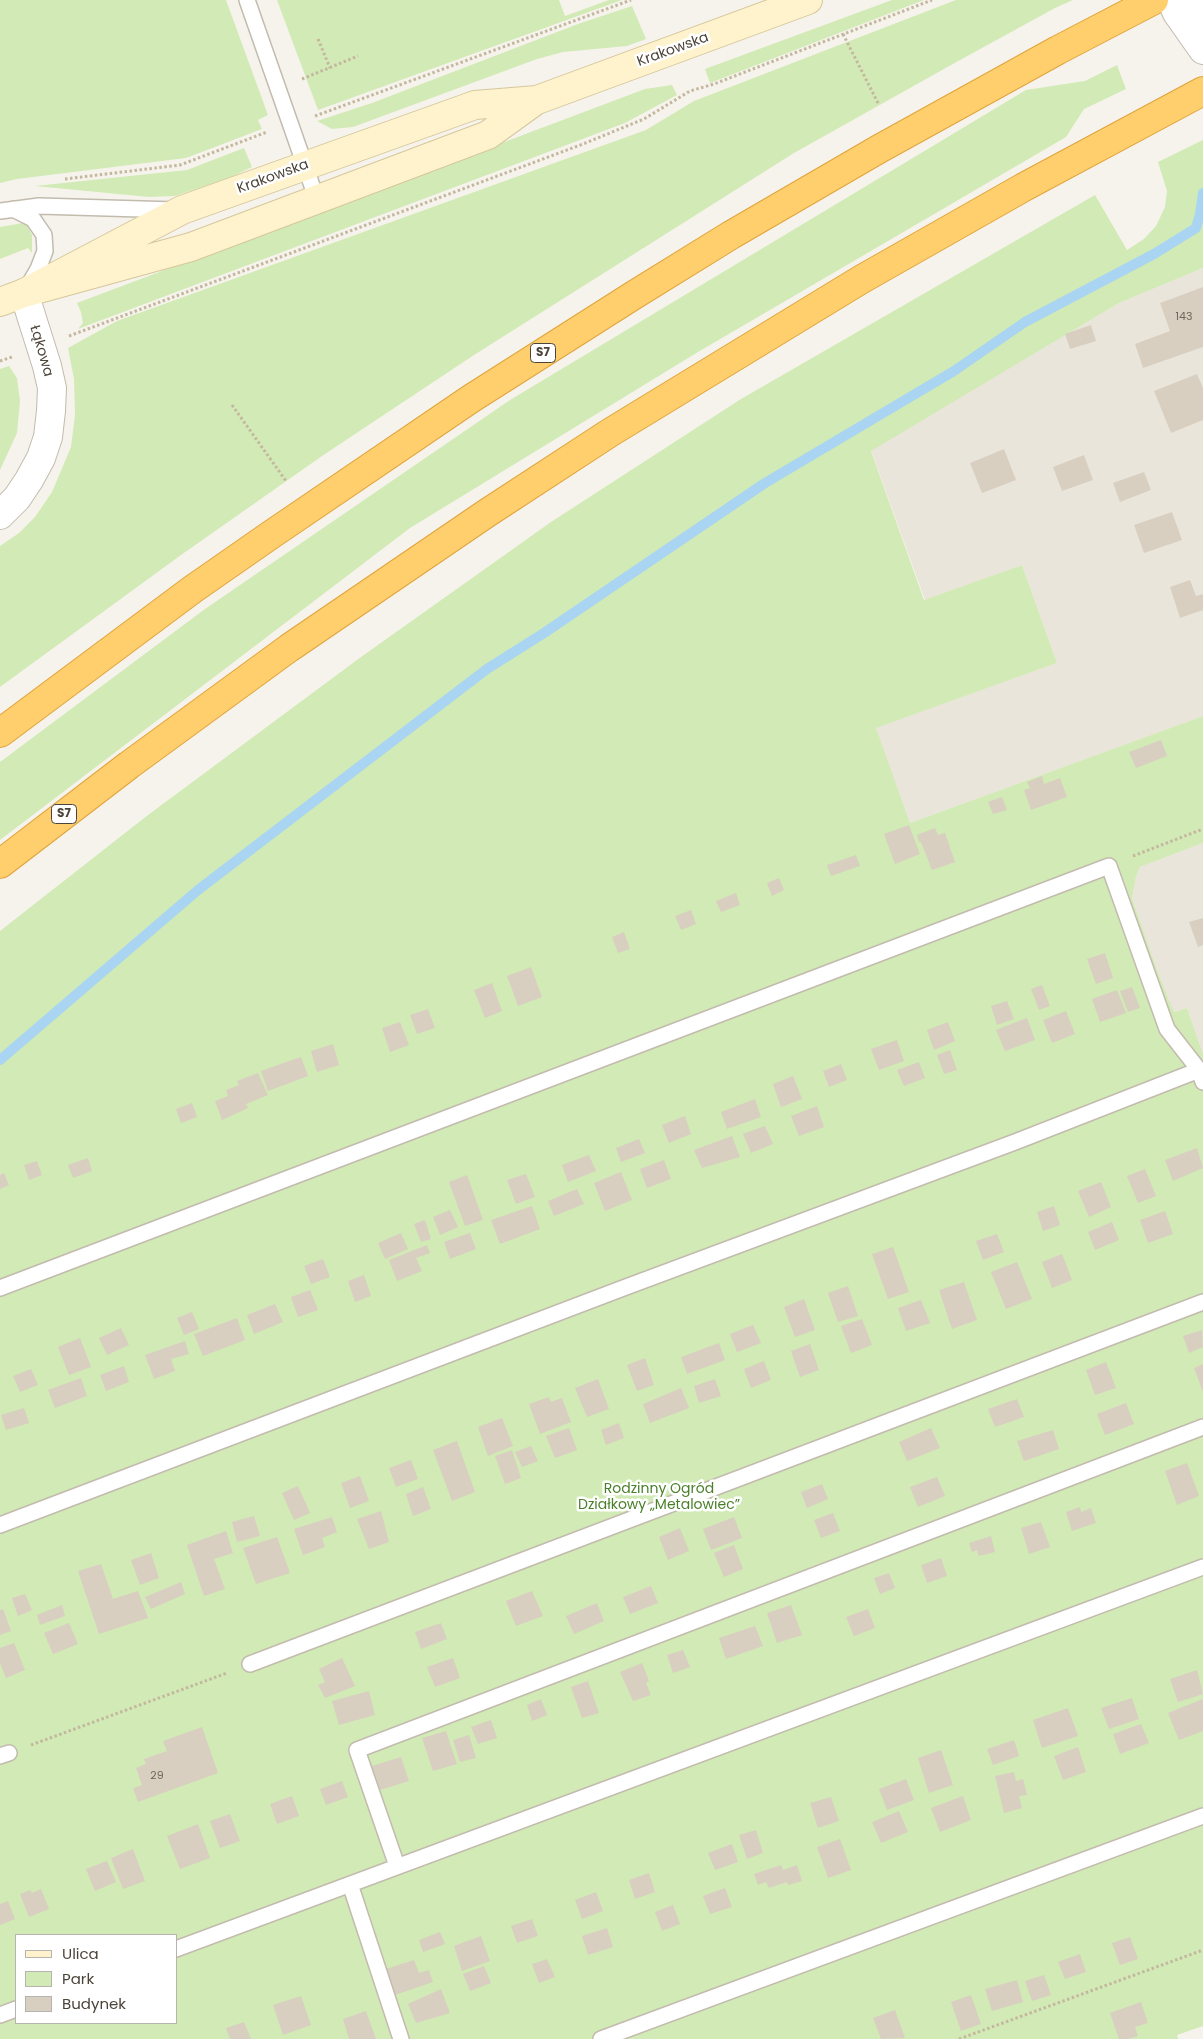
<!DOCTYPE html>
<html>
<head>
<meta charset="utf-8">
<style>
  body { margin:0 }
  #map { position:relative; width:1203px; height:2039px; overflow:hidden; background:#f6f3ec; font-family:Poppins,sans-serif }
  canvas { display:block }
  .legend { position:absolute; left:15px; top:1934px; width:162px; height:90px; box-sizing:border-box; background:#fff; border:1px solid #b7b4b0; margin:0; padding:6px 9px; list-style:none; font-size:15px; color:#4b4439 }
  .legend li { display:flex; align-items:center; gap:10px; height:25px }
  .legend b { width:25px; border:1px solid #b7b4b0 }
</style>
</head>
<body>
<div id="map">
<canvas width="1203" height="2039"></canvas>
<ul class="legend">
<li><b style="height:6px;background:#fff3cd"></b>Ulica</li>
<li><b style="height:14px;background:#d2eab5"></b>Park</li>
<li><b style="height:14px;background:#d8cfc1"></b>Budynek</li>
</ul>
</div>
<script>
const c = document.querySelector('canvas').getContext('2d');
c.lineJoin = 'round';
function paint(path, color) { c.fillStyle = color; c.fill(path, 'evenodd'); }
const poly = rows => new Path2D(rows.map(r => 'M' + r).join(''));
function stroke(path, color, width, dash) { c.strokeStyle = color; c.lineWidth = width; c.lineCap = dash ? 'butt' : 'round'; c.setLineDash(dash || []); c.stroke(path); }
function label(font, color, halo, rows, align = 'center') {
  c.font = font + ' Poppins,sans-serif'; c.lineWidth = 5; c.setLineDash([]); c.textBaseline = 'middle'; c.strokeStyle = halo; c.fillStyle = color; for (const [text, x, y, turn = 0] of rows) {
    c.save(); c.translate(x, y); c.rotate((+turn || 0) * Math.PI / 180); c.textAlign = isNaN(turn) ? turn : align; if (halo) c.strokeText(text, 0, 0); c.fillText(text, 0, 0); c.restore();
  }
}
const residential = poly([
  [1203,268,1203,716,910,823,875,728,1057,663,1022,565,925,600,871,450,1119,303],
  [1203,843,1203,1054,1187,1008,1174,1012,1157,970,1132,898,1136,877,1140,867]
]);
const green = poly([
  [0,0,226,0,268,115,258,120,262,129,186,158,17,179,0,183],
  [277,0,559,0,565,16,609,0,622,0,318,110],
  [892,0,924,0,710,83,705,69],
  [956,0,1073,0,1055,8,951,65,794,153,474,355,322,456,181,555,0,687,0,546,19,533,35,517,52,492,71,447,75,415,74,379,68,348,117,321,646,130,694,101],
  [632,6,646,39,627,46,563,52,537,59,353,127,332,129,317,121,372,103,578,24],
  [1117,65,1126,89,1084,109,1066,137,698,352,410,528,0,840,0,762,205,609,510,400,1026,90,1085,81],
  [672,85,677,95,625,123,78,329,83,323,81,312,77,303,645,89],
  [1203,140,1203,268,1119,303,871,451,924,600,1022,565,1057,663,876,728,910,823,1203,716,1203,843,1140,867,1136,877,1132,898,1157,970,1174,1012,1187,1008,1203,1054,1203,2026,1177,2035,1178,2039,0,2039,0,931,148,815,361,657,551,522,741,399,1095,195,1127,250,1144,239,1156,226,1165,207,1167,191,1158,162],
  [16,1935,176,1935,176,2023,16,2023],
  [244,148,252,167,229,178,175,196,149,197,35,186,187,170],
  [23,223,26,224,32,235,32,253,28,248,0,259,0,227],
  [9,366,17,378,20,401,17,433,0,470,0,369]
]);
const stream = poly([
  [0,1060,198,890,487,669,544,633,765,483,954,371,1025,322,1154,254,1196,228,1200,214,1203,193]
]);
const building = poly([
  [1203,287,1203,347,1143,368,1135,344,1170,331,1160,303],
  [1091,325,1096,341,1070,349,1065,334],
  [1197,374,1203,388,1203,420,1171,433,1154,391],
  [1004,449,1016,480,982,493,970,463],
  [1084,455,1093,480,1062,491,1053,467],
  [1144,472,1151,490,1120,502,1113,483],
  [1172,512,1182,540,1144,553,1134,525],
  [1190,580,1196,596,1203,594,1203,610,1180,618,1170,587],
  [1161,740,1167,756,1136,768,1129,752],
  [1042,776,1044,784,1060,778,1067,797,1031,810,1024,790,1030,788,1027,782],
  [1002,797,1007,810,993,814,988,802],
  [909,825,920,854,895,864,884,834],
  [935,828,938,835,945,833,955,862,932,870,921,842,919,842,917,835],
  [856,855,860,866,831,876,827,865],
  [779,878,784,890,772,896,767,883],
  [736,893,740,905,721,912,716,901],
  [691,910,696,924,681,930,675,916],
  [1203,918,1203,945,1198,947,1189,922],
  [624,932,630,949,618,953,612,937],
  [1105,953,1113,978,1096,984,1087,959],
  [531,967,542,997,518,1006,507,976],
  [492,983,502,1011,485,1018,474,990],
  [1042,985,1050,1006,1039,1010,1031,989],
  [1132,987,1140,1008,1128,1012,1120,991],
  [1117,990,1126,1013,1100,1022,1092,999],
  [1007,1001,1014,1019,997,1025,991,1006],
  [428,1009,435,1028,417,1034,410,1015],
  [1066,1011,1075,1034,1052,1043,1043,1020],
  [1027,1018,1035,1040,1005,1051,996,1030],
  [400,1022,409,1045,390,1052,382,1028],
  [948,1022,955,1041,934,1050,927,1030],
  [897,1040,904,1061,879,1070,871,1049],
  [333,1044,339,1065,317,1072,311,1051],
  [950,1050,957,1070,944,1074,937,1055],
  [301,1057,308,1076,268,1091,261,1071],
  [919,1062,925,1078,904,1086,897,1070],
  [841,1064,847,1080,829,1087,823,1071],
  [258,1073,268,1095,246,1104,248,1108,222,1120,215,1101,228,1096,226,1090,239,1085,237,1081],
  [793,1076,802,1099,781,1107,773,1084],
  [755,1099,761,1117,727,1129,721,1112],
  [192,1103,197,1117,181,1123,176,1109],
  [817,1106,824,1127,799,1136,791,1116],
  [685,1116,691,1134,669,1143,662,1125],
  [765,1126,773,1144,751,1153,743,1134],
  [732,1136,740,1157,702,1168,694,1150],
  [639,1139,645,1153,621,1162,616,1148],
  [1197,1148,1203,1168,1173,1181,1165,1160],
  [589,1155,596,1171,568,1182,562,1165],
  [88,1158,92,1171,73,1178,68,1165],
  [664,1160,671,1179,647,1188,640,1169],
  [37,1161,42,1175,29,1180,24,1165],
  [1145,1169,1156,1196,1138,1203,1127,1176],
  [621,1172,632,1200,605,1211,594,1183],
  [4,1173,9,1185,0,1189,0,1175],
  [526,1174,535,1197,516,1204,507,1180],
  [467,1175,483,1220,465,1226,449,1182],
  [1101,1182,1111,1207,1089,1217,1078,1191],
  [577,1189,584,1204,554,1216,548,1201],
  [532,1206,540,1229,500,1244,491,1220],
  [1054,1206,1060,1225,1043,1231,1037,1212],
  [450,1210,458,1227,440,1235,433,1217],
  [1165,1211,1173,1234,1148,1243,1140,1220],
  [425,1220,431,1239,421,1242,414,1224],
  [1112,1222,1119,1240,1095,1250,1088,1232],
  [401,1233,408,1249,385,1259,378,1243],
  [470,1233,476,1249,450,1259,444,1242],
  [997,1234,1004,1252,983,1260,976,1241],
  [427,1245,430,1253,416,1258,422,1271,397,1281,389,1260],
  [893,1247,909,1292,888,1299,872,1254],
  [1062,1254,1072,1280,1052,1288,1042,1262],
  [323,1259,330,1277,311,1284,304,1266],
  [1017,1262,1032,1299,1006,1309,991,1272],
  [364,1275,371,1296,355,1302,348,1281],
  [964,1282,977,1320,952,1329,939,1290],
  [848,1286,858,1316,838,1322,828,1293],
  [310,1290,318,1310,298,1317,291,1297],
  [804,1299,815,1330,795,1337,784,1307],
  [921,1300,930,1323,906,1331,898,1308],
  [275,1304,283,1322,254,1334,247,1315],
  [192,1312,199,1329,184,1335,177,1318],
  [237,1318,245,1340,203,1356,194,1334],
  [862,1319,872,1345,851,1353,841,1326],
  [753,1325,761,1343,737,1352,730,1334],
  [121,1328,129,1345,107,1355,99,1338],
  [1202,1330,1203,1347,1189,1353,1183,1336],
  [80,1338,91,1367,69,1375,58,1347],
  [185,1341,189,1354,171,1359,175,1371,154,1379,145,1355],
  [719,1343,725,1360,687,1374,681,1357],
  [810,1344,819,1370,800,1377,791,1351],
  [645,1358,654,1385,637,1391,627,1365],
  [764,1361,771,1380,751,1388,744,1369],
  [1106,1362,1116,1388,1095,1395,1086,1370],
  [1203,1364,1203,1392,1194,1368],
  [124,1366,129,1382,106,1391,100,1375],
  [31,1369,38,1385,20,1392,13,1376],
  [81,1378,87,1396,55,1408,48,1390],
  [598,1379,609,1409,587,1417,575,1388],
  [715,1379,721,1396,699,1403,694,1386],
  [681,1388,689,1408,650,1423,643,1404],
  [549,1397,551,1402,562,1398,571,1422,540,1434,529,1404],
  [1017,1399,1024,1417,995,1427,988,1409],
  [1126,1403,1134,1424,1105,1435,1097,1414],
  [24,1408,29,1423,6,1430,1,1415],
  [502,1418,513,1446,488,1456,478,1427],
  [619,1423,624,1438,606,1445,601,1430],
  [569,1428,577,1450,555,1458,546,1436],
  [931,1428,940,1448,907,1461,899,1442],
  [1053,1430,1059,1449,1024,1461,1017,1441],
  [457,1441,475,1492,452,1501,433,1450],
  [531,1446,538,1461,522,1467,515,1452],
  [512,1450,521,1478,505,1484,495,1456],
  [411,1460,418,1479,396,1487,389,1468],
  [1187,1463,1199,1496,1177,1505,1165,1471],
  [360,1476,369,1501,350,1508,341,1483],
  [937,1477,945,1496,918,1507,910,1487],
  [822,1484,828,1499,807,1508,801,1492],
  [298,1486,310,1513,294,1520,282,1493],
  [423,1487,431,1509,413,1516,406,1494],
  [1080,1507,1081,1512,1091,1508,1096,1523,1072,1531,1066,1512],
  [381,1511,389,1542,369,1549,357,1519],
  [833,1513,840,1531,821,1538,814,1520],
  [254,1516,260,1536,237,1542,232,1522],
  [332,1517,337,1532,322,1538,325,1547,303,1555,294,1529],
  [734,1517,742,1538,711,1550,703,1529],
  [1041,1522,1050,1547,1029,1554,1021,1528],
  [680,1528,689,1551,668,1560,659,1537],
  [226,1531,233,1553,214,1559,225,1589,204,1596,187,1545],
  [991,1536,995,1552,979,1556,977,1550,972,1552,969,1543],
  [277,1537,290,1573,256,1584,243,1548],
  [734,1545,743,1569,724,1577,714,1553],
  [151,1553,159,1578,140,1585,131,1560],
  [941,1558,947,1576,927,1583,921,1565],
  [101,1564,113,1599,138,1591,148,1618,99,1634,78,1571],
  [889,1573,895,1588,880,1594,874,1578],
  [181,1582,185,1594,151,1609,145,1597],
  [651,1586,658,1603,630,1614,623,1597],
  [532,1591,543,1616,516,1626,506,1601],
  [25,1594,32,1610,18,1616,12,1598],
  [597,1603,604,1621,574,1634,566,1616],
  [62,1605,65,1616,40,1625,37,1615],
  [791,1605,802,1635,777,1643,767,1613],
  [3,1609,11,1631,0,1635,0,1610],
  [868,1609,875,1628,854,1636,846,1617],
  [69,1623,78,1644,53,1654,44,1633],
  [441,1623,447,1639,421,1649,415,1632],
  [755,1626,763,1646,726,1659,719,1638],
  [14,1643,25,1670,6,1678,0,1663,0,1648],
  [683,1650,690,1667,673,1673,667,1655],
  [342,1658,355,1686,325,1698,318,1685,325,1682,319,1669],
  [453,1658,460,1678,435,1687,427,1667],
  [642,1663,649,1681,646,1683,651,1695,633,1701,620,1672],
  [1197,1670,1203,1694,1178,1702,1170,1679],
  [588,1681,599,1713,582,1718,571,1687],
  [369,1691,375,1715,339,1725,332,1701],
  [1132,1698,1139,1719,1109,1729,1101,1708],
  [541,1699,547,1715,532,1721,527,1705],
  [1203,1699,1203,1731,1179,1740,1168,1713],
  [1068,1708,1078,1736,1042,1748,1033,1720],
  [491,1720,497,1738,478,1744,471,1727],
  [1141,1724,1149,1743,1120,1754,1113,1734],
  [202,1727,218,1773,138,1802,133,1788,142,1785,136,1768,146,1764,144,1759,167,1751,163,1741],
  [446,1731,457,1764,433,1771,422,1738],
  [469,1735,476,1758,460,1762,453,1740],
  [1014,1740,1019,1756,993,1765,987,1749],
  [1078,1747,1086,1772,1063,1780,1054,1756],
  [941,1750,953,1785,929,1793,918,1758],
  [401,1757,409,1781,380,1790,372,1766],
  [1014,1772,1016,1781,1023,1779,1027,1795,1019,1796,1022,1808,1004,1813,995,1776],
  [906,1779,914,1800,887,1810,879,1789],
  [342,1781,348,1797,326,1805,320,1789],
  [292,1796,299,1816,277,1824,270,1804],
  [963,1796,971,1820,940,1832,931,1808],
  [831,1797,839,1821,818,1828,810,1803],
  [899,1811,908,1832,881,1843,872,1822],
  [230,1814,240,1841,220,1848,210,1821],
  [198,1824,210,1858,180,1869,167,1836],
  [756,1830,763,1853,747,1859,739,1835],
  [840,1839,851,1870,828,1878,817,1847],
  [732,1844,738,1862,715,1870,708,1853],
  [133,1849,145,1881,123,1889,111,1858],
  [107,1861,116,1882,95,1891,86,1869],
  [781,1865,783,1870,797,1865,802,1881,788,1885,787,1882,769,1888,766,1882,758,1885,754,1874],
  [649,1873,655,1892,635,1899,629,1880],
  [725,1888,732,1907,710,1914,703,1896],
  [41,1889,49,1909,29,1917,20,1894,30,1890,32,1893],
  [596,1892,603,1911,582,1919,575,1900],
  [8,1901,15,1919,0,1925,0,1904],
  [673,1905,680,1924,662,1931,655,1912],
  [532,1919,538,1936,517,1943,511,1926],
  [607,1928,613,1947,588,1955,582,1936],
  [440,1932,445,1944,423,1952,419,1940],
  [481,1936,490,1961,462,1971,454,1946],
  [1130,1937,1138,1959,1120,1965,1112,1943],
  [1080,1954,1086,1972,1065,1979,1058,1962],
  [547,1959,555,1977,539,1983,532,1964],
  [414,1960,419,1973,429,1970,433,1982,395,1995,386,1969],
  [484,1966,491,1983,470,1991,463,1974],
  [1044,1975,1051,1995,1032,2001,1025,1981],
  [1017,1980,1023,2002,992,2011,985,1989],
  [441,1989,450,2013,416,2023,408,2004],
  [971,1995,981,2024,961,2031,951,2002],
  [301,1996,311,2025,283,2035,273,2005],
  [1141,2002,1148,2023,1135,2027,1138,2036,1128,2039,1119,2039,1110,2013],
  [895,2010,905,2038,881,2039,873,2018],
  [366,2011,376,2039,349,2039,343,2019],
  [244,2022,251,2039,230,2039,226,2028]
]);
const path = poly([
  [843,34,879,105],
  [318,39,330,68],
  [302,79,358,56],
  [315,116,631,0],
  [65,179,180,165,267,132],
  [69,336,583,144,644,119,690,91,714,84,932,0],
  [0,361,12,357],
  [232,405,286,481],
  [1133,856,1203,829],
  [31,1745,227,1673],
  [959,2039,1203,1950]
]);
const lane = poly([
  [247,0,317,200],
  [13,209,33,219,44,235,45,251,38,269,27,288],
  [0,211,39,206,175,210],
  [0,1288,1109,866,1167,1029,1199,1070,1203,1082],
  [0,1525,626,1287,1015,1142,1199,1070],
  [250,1664,1203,1302],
  [0,1756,9,1753],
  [397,1866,357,1750,1203,1427],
  [350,1884,401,2039],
  [176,1949,1203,1567],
  [0,2015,16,2009],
  [601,2039,1203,1816]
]);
const street = poly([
  [1171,0,1177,13,1203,50],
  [1199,0,1203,25],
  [0,515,17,498,29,480,41,458,48,437,51,411,52,388,47,366,24,293]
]);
const secondary = poly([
  [24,293,182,210,475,105,537,100,808,0],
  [0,302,24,293,191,247,488,135,535,101]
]);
const highway = poly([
  [0,733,193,589,272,534,472,398,634,295,731,235,879,149,1058,50,1154,0],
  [0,864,129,765,289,648,487,513,611,432,862,279,1024,187,1203,91]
]);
const numberNames = [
  ["143",1184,317],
  ["29",157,1776]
];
const shields = [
  [543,353,25],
  [64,814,25]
];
const shieldNames = [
  ["S7",543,353],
  ["S7",64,814]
];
const streetNames = [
  ["Krakowska",673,50,-20],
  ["Krakowska",273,177,-20],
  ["Łąkowa",41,351,74]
];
const parkNames = [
  ["Rodzinny Ogród",659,1489],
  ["Działkowy „Metalowiec”",659,1505]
];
paint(residential, '#eae5da');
paint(green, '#d2eab5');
stroke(stream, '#a9d4f2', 10);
paint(building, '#d8cfc1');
stroke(lane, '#c2bbae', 18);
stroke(street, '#c2bbae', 30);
stroke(secondary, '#d6c79b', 30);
stroke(highway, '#e0a43c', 30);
stroke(path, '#c4b79f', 3, [2.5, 2.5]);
stroke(lane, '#fff', 15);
stroke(street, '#fff', 28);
stroke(secondary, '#fff3cd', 28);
stroke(highway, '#ffcf6e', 28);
label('11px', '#6e675b', null, numberNames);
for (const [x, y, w] of shields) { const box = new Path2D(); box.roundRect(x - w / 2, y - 9.5, w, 19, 4); c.fillStyle = '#fff'; c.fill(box); stroke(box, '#4b4439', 1); }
label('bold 12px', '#4b4439', null, shieldNames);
label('14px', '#4b4439', '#fff', streetNames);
label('14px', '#4a7f2a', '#fff', parkNames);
</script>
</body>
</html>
